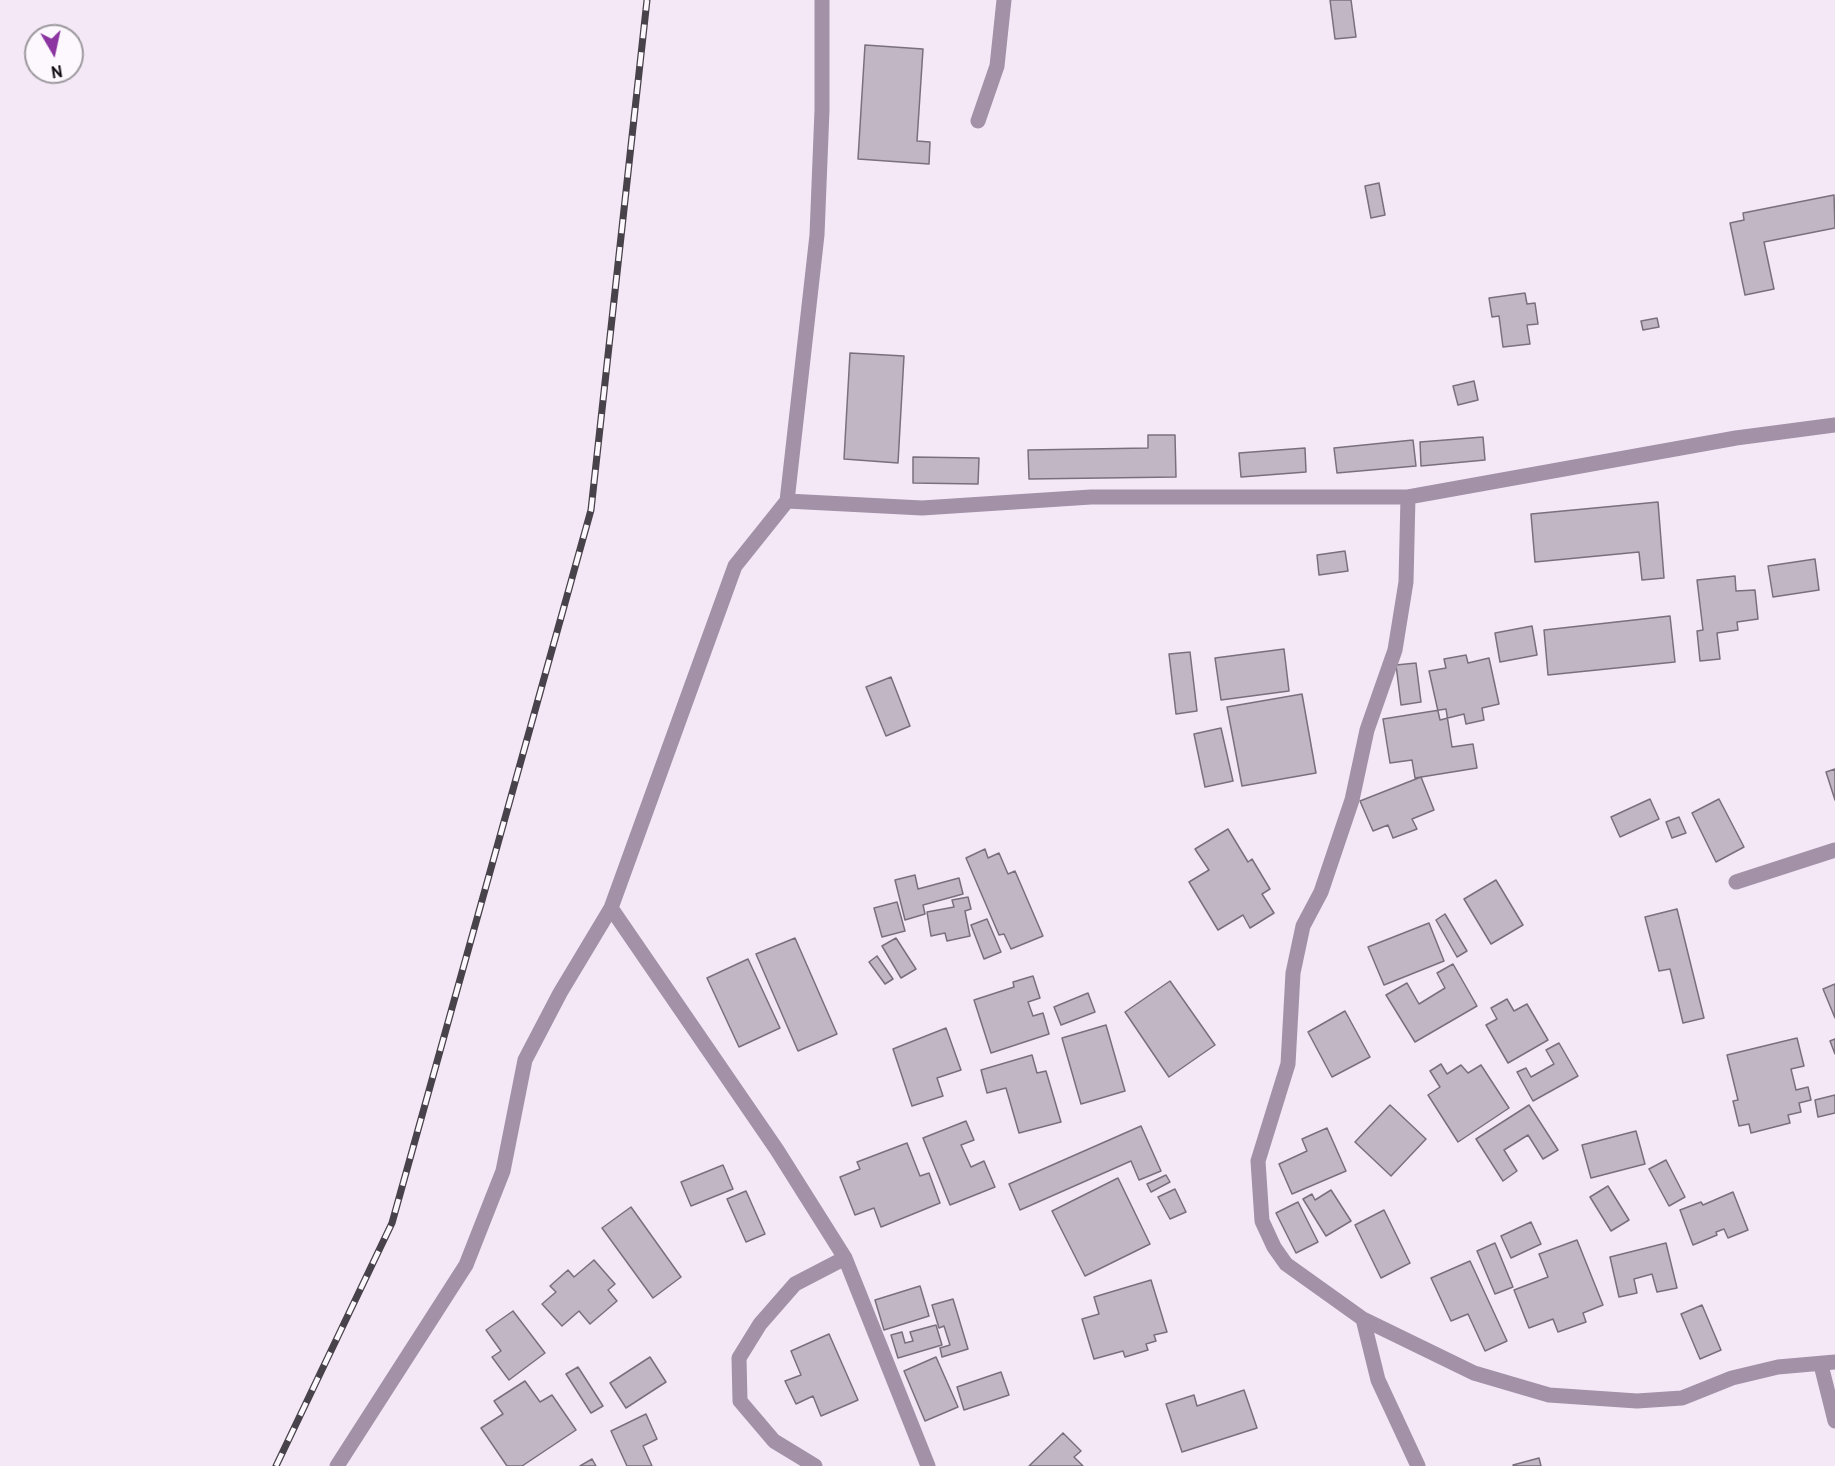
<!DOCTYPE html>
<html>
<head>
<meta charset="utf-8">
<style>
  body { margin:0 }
  #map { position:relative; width:1835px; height:1466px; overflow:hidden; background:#f4e8f7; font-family:Overpass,sans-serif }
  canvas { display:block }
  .north { position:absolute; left:24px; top:24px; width:60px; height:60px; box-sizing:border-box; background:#fdf8fe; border:2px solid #9e999f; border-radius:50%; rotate:171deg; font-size:16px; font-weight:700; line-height:24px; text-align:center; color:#0f0b10 }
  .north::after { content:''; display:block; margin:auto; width:21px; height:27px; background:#8c35a1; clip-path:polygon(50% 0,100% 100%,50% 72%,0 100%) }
</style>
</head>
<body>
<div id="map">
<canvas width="1835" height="1466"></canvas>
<div class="north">N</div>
</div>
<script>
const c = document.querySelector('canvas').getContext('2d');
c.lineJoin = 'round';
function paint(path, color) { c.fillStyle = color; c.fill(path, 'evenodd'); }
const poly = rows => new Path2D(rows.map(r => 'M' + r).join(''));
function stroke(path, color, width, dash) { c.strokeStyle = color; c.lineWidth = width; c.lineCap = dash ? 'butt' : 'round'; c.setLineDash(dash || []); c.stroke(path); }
const building = poly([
  [1330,0,1351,0,1356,37,1335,39,1330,0],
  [865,45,923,49,917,141,930,142,929,164,858,159,865,45],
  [1379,183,1385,215,1371,218,1365,186,1379,183],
  [1834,195,1835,228,1764,242,1774,289,1745,295,1730,223,1744,220,1743,213,1834,195],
  [1525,293,1527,304,1535,303,1538,324,1527,325,1530,344,1503,347,1499,316,1492,317,1489,298,1525,293],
  [1657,318,1659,327,1643,330,1641,321,1657,318],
  [850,353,904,356,898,463,844,459,850,353],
  [1474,381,1478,400,1458,405,1453,386,1474,381],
  [1148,435,1175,435,1176,477,1029,479,1028,450,1148,448,1148,435],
  [1483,437,1485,460,1421,466,1420,442,1483,437],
  [1413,440,1416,466,1337,473,1334,448,1413,440],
  [1305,448,1306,472,1241,477,1239,453,1305,448],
  [913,457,979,458,978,484,913,483,913,457],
  [1658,502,1664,578,1642,580,1639,552,1535,562,1531,514,1658,502],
  [1345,551,1348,571,1319,575,1317,555,1345,551],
  [1815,559,1819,590,1773,597,1768,566,1815,559],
  [1735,576,1736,591,1755,590,1758,619,1737,622,1738,630,1717,633,1720,659,1700,661,1697,631,1703,630,1697,580,1735,576],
  [1670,616,1675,662,1548,675,1544,630,1670,616],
  [1532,626,1537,655,1500,662,1495,633,1532,626],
  [1284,649,1289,691,1221,700,1215,658,1284,649],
  [1190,652,1197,711,1176,714,1169,654,1190,652],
  [1466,655,1468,663,1489,658,1499,704,1482,708,1484,720,1466,724,1464,714,1440,720,1429,671,1446,668,1444,659,1466,655],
  [1416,663,1421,702,1401,705,1396,665,1416,663],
  [891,677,910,726,886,736,866,687,891,677],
  [1302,694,1316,773,1242,786,1227,707,1302,694],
  [1446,709,1452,747,1473,744,1477,768,1415,778,1412,760,1390,763,1383,719,1446,709],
  [1221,728,1233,781,1205,787,1194,734,1221,728],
  [1835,769,1835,800,1826,772,1835,769],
  [1421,777,1434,810,1412,819,1417,829,1393,838,1388,825,1373,831,1360,801,1421,777],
  [1650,799,1659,819,1620,837,1611,817,1650,799],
  [1719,799,1744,847,1716,862,1692,813,1719,799],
  [1679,817,1686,833,1672,838,1666,822,1679,817],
  [1228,829,1248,862,1252,859,1270,889,1262,894,1274,913,1250,928,1243,915,1218,930,1189,882,1209,870,1195,849,1228,829],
  [985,849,988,858,999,853,1008,874,1015,871,1043,936,1011,949,1004,934,999,935,966,858,985,849],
  [915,875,918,889,959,878,963,894,923,905,925,914,905,920,895,880,915,875],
  [1496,880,1523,925,1491,944,1464,899,1496,880],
  [968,897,971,909,965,911,970,936,947,941,945,933,931,936,927,912,954,907,952,900,968,897],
  [897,902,905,931,882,937,874,908,897,902],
  [1677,909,1704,1018,1683,1023,1670,969,1659,971,1645,917,1677,909],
  [1445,914,1467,951,1457,957,1436,920,1445,914],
  [987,919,1001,952,984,959,971,925,987,919],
  [1429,923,1444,961,1384,985,1368,947,1429,923],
  [795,938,837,1034,798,1051,756,954,795,938],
  [896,938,916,969,901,978,882,946,896,938],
  [877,956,893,979,885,984,869,962,877,956],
  [748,959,780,1028,739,1047,707,978,748,959],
  [1453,964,1477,1006,1415,1042,1386,995,1407,983,1419,1004,1445,988,1437,973,1453,964],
  [1033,976,1040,998,1028,1002,1033,1016,1043,1013,1049,1034,991,1053,974,1000,1014,987,1013,982,1033,976],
  [1170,981,1215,1045,1169,1077,1125,1012,1170,981],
  [1835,984,1835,1018,1823,989,1835,984],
  [1088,993,1095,1012,1061,1025,1054,1007,1088,993],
  [1507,999,1514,1011,1527,1004,1548,1040,1508,1063,1486,1025,1497,1019,1491,1008,1507,999],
  [1345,1011,1370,1057,1332,1077,1308,1032,1345,1011],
  [1106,1025,1125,1091,1081,1104,1062,1038,1106,1025],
  [946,1028,961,1070,937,1078,943,1096,912,1106,893,1049,946,1028],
  [1797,1038,1804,1066,1791,1069,1796,1090,1808,1087,1811,1100,1799,1103,1801,1112,1788,1115,1790,1123,1751,1133,1749,1124,1739,1126,1733,1101,1738,1100,1727,1055,1797,1038],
  [1835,1039,1835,1054,1830,1041,1835,1039],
  [1559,1043,1578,1076,1533,1101,1517,1072,1526,1068,1531,1077,1554,1064,1546,1050,1559,1043],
  [1032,1055,1037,1073,1046,1071,1061,1122,1019,1133,1006,1088,987,1093,981,1070,1032,1055],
  [1441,1064,1447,1074,1461,1065,1468,1073,1481,1065,1509,1108,1458,1142,1428,1095,1440,1087,1430,1071,1441,1064],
  [1835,1095,1835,1113,1818,1117,1815,1100,1835,1095],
  [1390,1105,1426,1139,1391,1176,1355,1142,1390,1105],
  [1529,1105,1558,1150,1543,1159,1528,1135,1504,1150,1517,1171,1503,1181,1476,1139,1529,1105],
  [966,1121,974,1140,961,1145,971,1167,984,1161,995,1187,950,1205,923,1138,966,1121],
  [1141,1126,1161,1171,1139,1180,1131,1161,1020,1210,1009,1184,1141,1126],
  [1327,1128,1346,1171,1292,1194,1279,1164,1307,1151,1302,1139,1327,1128],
  [1636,1131,1645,1164,1591,1178,1582,1145,1636,1131],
  [907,1143,920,1176,929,1173,940,1203,881,1227,874,1208,855,1215,840,1177,860,1169,857,1162,907,1143],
  [1666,1160,1685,1197,1669,1206,1649,1169,1666,1160],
  [723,1165,733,1189,691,1206,681,1182,723,1165],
  [1166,1175,1170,1182,1151,1192,1147,1184,1166,1175],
  [1118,1178,1150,1244,1085,1276,1052,1211,1118,1178],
  [1608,1186,1629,1220,1611,1231,1590,1197,1608,1186],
  [1175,1189,1186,1212,1170,1219,1158,1197,1175,1189],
  [1331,1190,1351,1221,1326,1236,1303,1199,1312,1194,1315,1200,1331,1190],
  [746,1191,765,1234,746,1242,727,1199,746,1191],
  [1733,1192,1748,1230,1728,1238,1724,1229,1716,1232,1717,1235,1693,1245,1680,1210,1701,1202,1703,1205,1733,1192],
  [1298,1202,1318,1242,1296,1253,1276,1213,1298,1202],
  [631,1207,681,1277,653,1298,602,1228,631,1207],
  [1384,1210,1410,1263,1381,1278,1355,1225,1384,1210],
  [1531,1222,1541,1244,1511,1258,1501,1236,1531,1222],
  [1577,1240,1603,1305,1583,1313,1586,1322,1558,1332,1553,1319,1529,1328,1514,1290,1548,1277,1539,1254,1577,1240],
  [1495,1243,1513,1287,1495,1294,1477,1251,1495,1243],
  [1666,1243,1677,1288,1657,1292,1652,1274,1634,1279,1637,1293,1619,1297,1610,1257,1666,1243],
  [594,1260,615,1284,608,1290,617,1301,590,1324,579,1311,562,1326,542,1304,556,1292,550,1286,568,1270,574,1277,594,1260],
  [1470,1261,1507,1341,1485,1351,1468,1314,1451,1321,1431,1278,1470,1261],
  [1151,1280,1167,1332,1154,1335,1156,1341,1146,1344,1148,1350,1125,1357,1123,1351,1094,1359,1082,1319,1099,1314,1094,1297,1151,1280],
  [920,1286,929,1316,884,1330,875,1300,920,1286],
  [953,1299,968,1349,942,1357,940,1348,950,1345,944,1326,939,1328,932,1305,953,1299],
  [1702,1305,1721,1350,1700,1359,1681,1314,1702,1305],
  [513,1311,545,1353,509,1380,492,1357,501,1351,486,1330,513,1311],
  [936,1325,942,1345,898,1358,891,1335,902,1332,905,1343,913,1341,910,1332,936,1325],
  [829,1334,858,1400,821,1416,813,1396,796,1404,785,1381,801,1375,791,1351,829,1334],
  [650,1357,666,1382,626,1408,610,1383,650,1357],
  [936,1357,958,1407,925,1421,904,1371,936,1357],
  [578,1367,603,1406,591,1413,566,1374,578,1367],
  [1001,1372,1009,1395,964,1410,957,1387,1001,1372],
  [525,1381,540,1402,552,1395,576,1430,522,1466,507,1466,481,1428,503,1414,494,1401,525,1381],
  [1244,1390,1257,1428,1182,1452,1166,1404,1194,1395,1197,1406,1244,1390],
  [646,1414,657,1439,643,1446,652,1466,627,1466,611,1431,646,1414],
  [1063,1433,1081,1451,1074,1457,1083,1466,1029,1466,1063,1433],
  [1539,1458,1541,1466,1514,1466,1513,1465,1539,1458],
  [592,1459,596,1466,580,1466,592,1459]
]);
const street = poly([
  [978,121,997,66,1004,0],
  [1408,497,1406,582,1395,650,1367,730,1352,800,1321,892,1303,926,1293,973,1288,1064,1258,1161,1262,1221,1274,1247,1286,1264,1363,1319,1474,1373,1549,1395,1637,1401,1682,1398,1732,1378,1778,1367,1835,1362],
  [787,501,922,508,1091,497,1408,497,1736,438,1835,425],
  [1736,882,1835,850],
  [611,908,777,1150,845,1258,928,1466],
  [1363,1319,1378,1380,1418,1466],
  [1821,1365,1835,1421],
  [337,1466,466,1265,503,1171,525,1060,560,993,611,908,735,566,787,501,817,235,822,110,822,0],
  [815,1466,774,1441,740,1401,739,1358,760,1324,795,1284,845,1258]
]);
const rail = poly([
  [276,1466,392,1223,591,510,647,0]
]);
paint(building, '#c1b6c4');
stroke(building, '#7a707d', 1.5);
stroke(street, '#a291a7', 15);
stroke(rail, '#48424a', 7);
stroke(rail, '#fdf8fe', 4.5, [14]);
</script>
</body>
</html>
